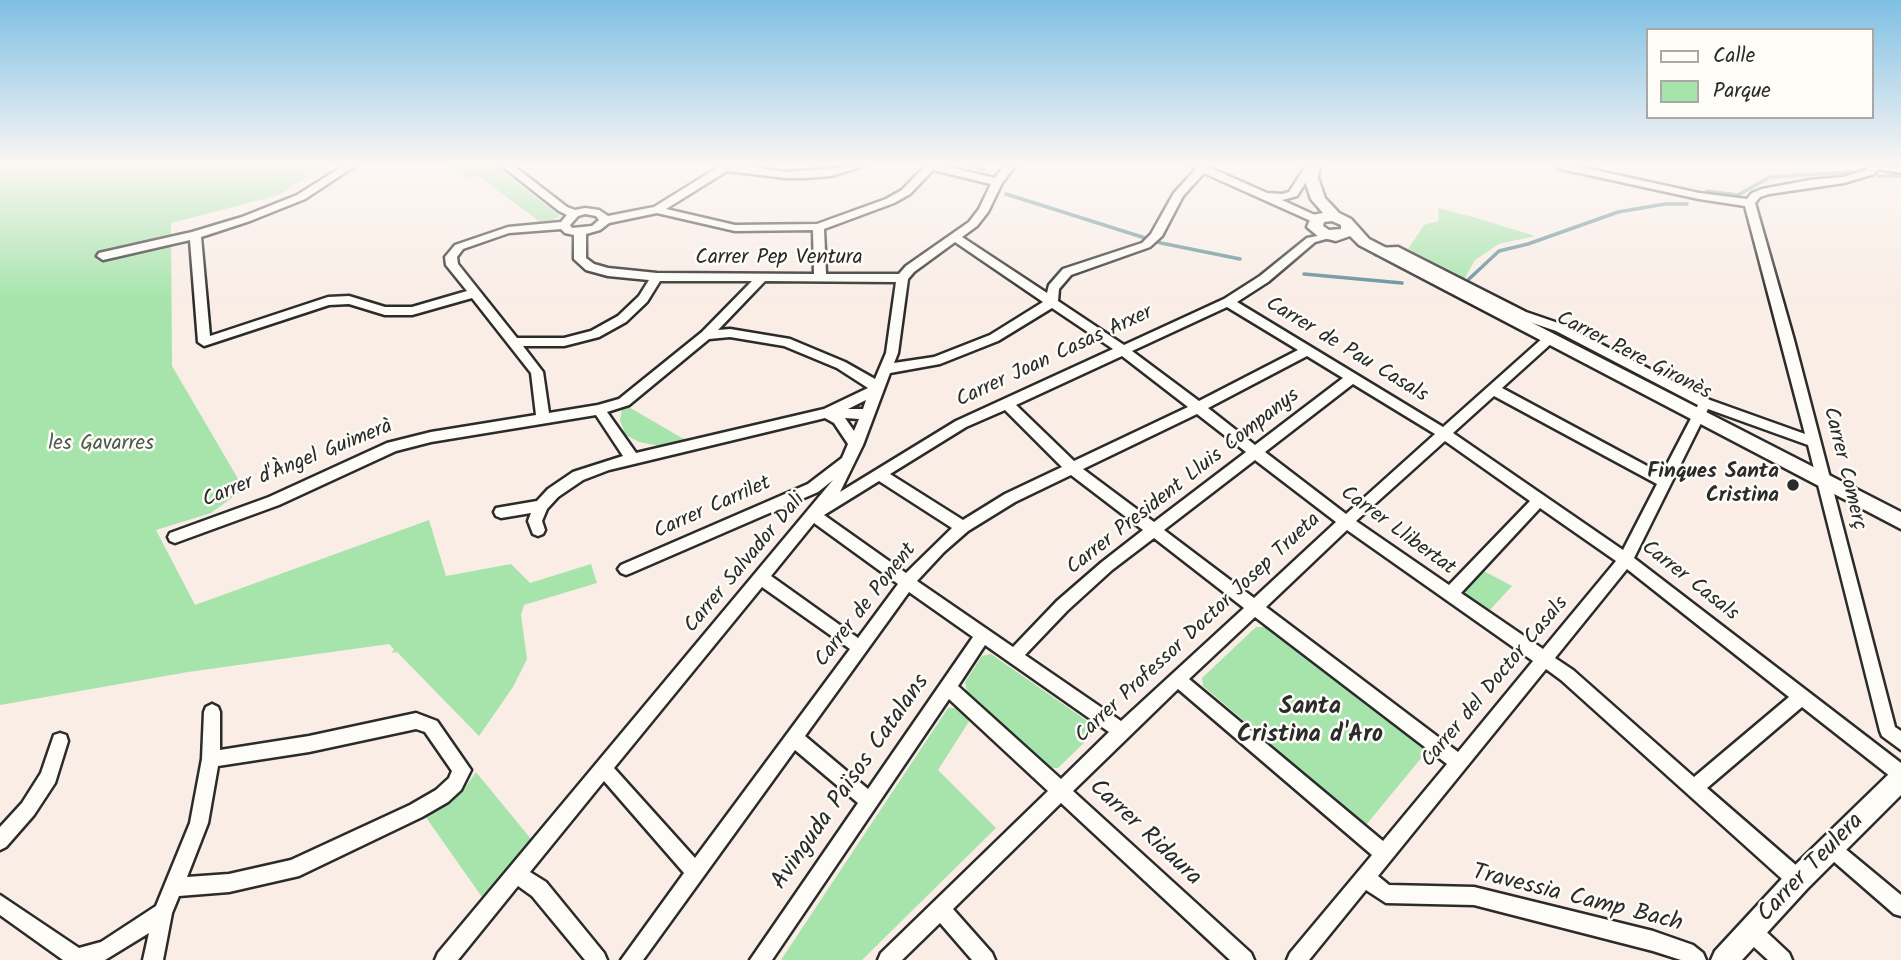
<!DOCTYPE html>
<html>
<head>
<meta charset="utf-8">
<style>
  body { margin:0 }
  #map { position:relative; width:1901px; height:960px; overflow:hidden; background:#f9ede6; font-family:Kalam,sans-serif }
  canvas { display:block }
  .legend { position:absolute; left:1646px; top:28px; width:228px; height:91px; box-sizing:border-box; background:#fdfcf7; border:2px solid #a9a8a5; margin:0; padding:9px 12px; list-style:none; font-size:21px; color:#2b2b2b }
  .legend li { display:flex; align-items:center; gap:14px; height:35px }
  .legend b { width:35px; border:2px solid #a9a8a5 }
</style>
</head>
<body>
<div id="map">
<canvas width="1901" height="960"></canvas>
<ul class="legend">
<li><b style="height:9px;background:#fdfcf7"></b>Calle</li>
<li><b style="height:19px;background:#a6e4ac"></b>Parque</li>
</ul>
</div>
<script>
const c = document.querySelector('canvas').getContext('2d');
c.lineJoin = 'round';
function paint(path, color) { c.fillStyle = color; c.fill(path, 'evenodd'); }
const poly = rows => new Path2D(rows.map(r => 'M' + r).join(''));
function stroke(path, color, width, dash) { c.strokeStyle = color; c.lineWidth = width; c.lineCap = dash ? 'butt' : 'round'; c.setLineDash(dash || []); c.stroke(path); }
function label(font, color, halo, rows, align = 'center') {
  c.font = font + ' Kalam,sans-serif'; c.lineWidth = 5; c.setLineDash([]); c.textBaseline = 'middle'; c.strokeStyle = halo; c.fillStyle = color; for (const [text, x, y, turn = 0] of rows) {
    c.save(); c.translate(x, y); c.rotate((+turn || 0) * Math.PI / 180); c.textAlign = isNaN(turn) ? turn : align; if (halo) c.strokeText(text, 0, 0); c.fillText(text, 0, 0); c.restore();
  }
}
const green = poly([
  [0,166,325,166,279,195,171,223,172,366,244,489,211,513,156,530,195,605,429,520,446,576,511,564,530,583,591,564,597,583,524,605,521,615,527,659,513,687,479,736,397,652,392,653,394,649,389,644,188,672,0,705],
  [449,166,495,166,560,216,553,220,539,221,478,176,467,178],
  [1438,208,1473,217,1535,236,1499,244,1475,260,1465,278,1408,249,1424,225,1439,221],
  [1524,321,1555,330,1695,402,1691,406],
  [627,406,682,438,689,440,660,446,639,442,626,435,620,421,622,409],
  [1480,569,1512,586,1489,611,1460,591],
  [1256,627,1266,627,1427,751,1366,825,1203,686,1202,678],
  [991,654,1093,725,1091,736,1058,768,1049,768,967,693,965,682,982,656],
  [948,708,958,708,970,720,938,770,996,828,862,960,781,960],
  [476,772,531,839,482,897,425,816,464,789]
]);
const stream = poly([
  [970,166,984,170],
  [1878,176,1901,176],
  [1707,191,1738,195,1770,177,1851,172],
  [1006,194,1161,243,1240,259],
  [1304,274,1402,283],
  [1469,279,1499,251,1528,244,1618,212,1665,204,1687,204]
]);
const street = poly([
  [343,166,355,166,305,199,250,221,201,237,210,336,328,297,349,296,385,307,412,307,467,291,446,265,445,257,455,245,508,227,561,222,567,215,559,211,502,166,514,166,567,207,575,210,585,208,599,210,608,216,654,207,720,166,748,166,786,172,863,166,831,176,806,178,786,178,727,171,666,209,735,225,817,224,886,199,902,190,925,166,944,166,995,178,1004,166,1015,166,1002,183,988,212,977,226,962,237,1047,293,1049,285,1063,269,1142,243,1151,234,1174,193,1196,169,1192,166,1206,166,1267,193,1282,194,1289,192,1306,166,1316,166,1297,196,1282,200,1319,217,1319,221,1311,221,1204,173,1183,196,1162,236,1150,247,1071,275,1059,289,1058,301,1124,345,1224,299,1260,276,1307,238,1333,233,1333,237,1315,242,1268,282,1237,302,1443,427,1545,336,1553,336,1555,339,1553,342,1502,388,1662,474,1698,405,1556,331,1518,318,1392,254,1376,254,1376,248,1398,247,1526,312,1564,325,1710,400,1805,434,1745,206,1699,199,1561,169,1556,166,1576,166,1699,193,1747,199,1752,193,1762,189,1810,180,1843,177,1866,170,1869,166,1901,167,1901,173,1878,169,1874,174,1844,183,1769,194,1760,197,1755,203,1794,340,1895,727,1901,731,1901,750,1882,736,1880,731,1808,445,1708,409,1634,558,1901,763,1901,782,1895,780,1802,707,1707,788,1805,873,1807,880,1805,887,1798,889,1791,887,1561,680,1546,669,1378,876,1389,885,1474,887,1653,931,1693,945,1703,953,1706,960,1681,960,1653,951,1474,905,1386,903,1366,890,1309,960,1287,960,1290,953,1372,855,1178,689,1073,791,1251,953,1254,960,1230,960,1061,803,953,909,992,953,995,960,972,960,940,923,902,960,878,960,881,953,1048,791,949,699,772,960,750,960,858,803,795,750,643,960,621,960,684,873,604,781,530,872,546,882,604,953,607,960,585,960,532,896,518,886,458,960,435,960,438,953,833,480,818,492,631,573,626,575,621,573,618,569,621,565,808,484,842,458,848,444,834,423,825,418,609,470,583,480,558,497,547,509,542,521,545,530,543,534,538,536,533,534,528,521,531,513,501,518,496,516,494,512,496,508,537,501,548,489,573,472,623,456,596,415,431,442,396,451,279,505,175,543,170,541,168,537,170,533,269,497,387,443,431,432,536,415,531,373,472,298,412,315,385,315,349,304,329,305,204,346,198,342,190,240,103,260,97,256,99,253,192,232,242,217,297,195,343,166],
  [933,170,991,184,979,209,969,222,906,266,899,274,826,274,824,229,894,203,910,194,933,170],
  [657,213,735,231,813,230,814,274,657,273,608,268,594,264,586,258,586,234,600,230,609,223,657,213],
  [585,214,596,216,599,220,592,226,572,228,570,225,578,216,585,214],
  [561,229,565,233,574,235,574,259,586,270,608,276,649,280,639,296,618,316,591,331,564,338,517,338,458,264,457,257,463,249,509,233,561,229],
  [955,242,1043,302,990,335,934,357,894,363,898,353,908,279,914,272,955,242],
  [660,281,752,281,702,332,619,399,598,405,549,413,543,372,523,346,564,346,599,337,626,322,647,302,660,281],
  [765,281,896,282,886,353,875,379,845,362,790,339,730,329,718,330,765,281],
  [1227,307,1298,350,1199,401,1132,351,1227,307],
  [1052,308,1113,349,956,421,840,492,863,445,890,373,940,364,998,341,1052,308],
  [730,337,784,346,837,368,868,388,824,409,636,453,607,412,629,405,709,339,730,337],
  [1122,356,1188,407,1074,461,1016,405,1122,356],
  [1307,356,1343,378,1255,445,1208,408,1307,356],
  [1353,384,1435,434,1346,514,1265,452,1353,384],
  [1494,396,1657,484,1623,550,1453,433,1494,396],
  [866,400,863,409,848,409,866,400],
  [1005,410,1062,467,1005,494,963,520,890,474,966,427,1005,410],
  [1197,414,1246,452,1154,522,1083,469,1197,414],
  [845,418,859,419,854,431,845,418],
  [1445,441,1530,501,1449,585,1356,521,1445,441],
  [1255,460,1336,522,1254,598,1164,530,1255,460],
  [1071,475,1143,530,1102,562,1057,601,1013,647,917,581,944,552,968,531,1015,502,1071,475],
  [879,481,952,528,906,573,824,515,879,481],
  [1540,508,1616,561,1543,649,1461,593,1540,508],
  [814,523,898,584,858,638,771,576,814,523],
  [1347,530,1533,661,1458,752,1266,607,1347,530],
  [1154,538,1244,608,1121,721,1025,655,1067,611,1112,570,1154,538],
  [1627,569,1789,697,1694,777,1573,670,1555,658,1627,569],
  [762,587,850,649,695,858,614,768,762,587],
  [909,592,973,637,868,789,805,736,909,592],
  [1255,617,1447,764,1383,841,1189,679,1255,617],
  [985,645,1109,732,1061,779,958,686,985,645],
  [212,704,218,707,220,712,220,750,309,736,416,713,437,721,471,770,461,790,448,802,422,817,299,876,229,892,179,896,172,913,163,960,143,960,149,933,105,960,63,960,0,915,0,895,79,948,101,942,156,906,190,823,202,759,204,712,206,707,212,704],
  [416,729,425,732,452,771,449,778,436,790,410,805,291,860,229,874,187,877,208,823,218,766,309,752,416,729],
  [60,733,66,735,68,741,55,783,34,815,6,847,0,850,0,827,22,803,41,773,54,735,60,733],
  [1831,839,1837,842,1901,895,1901,916,1894,914,1825,854,1822,848,1825,842,1831,839],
  [1751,921,1758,924,1789,953,1792,960,1768,960,1744,938,1741,931,1744,924,1751,921]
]);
const secondary = poly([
  [1305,166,1319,166,1318,178,1325,198,1339,213,1351,219,1369,239,1901,512,1901,529,1359,245,1350,236,1336,241,1319,237,1307,227,1312,215,1323,213,1311,199,1304,178,1305,166],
  [1332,221,1341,225,1341,229,1329,230,1323,226,1324,222,1332,221],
  [1901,767,1901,795,1807,889,1742,960,1711,960,1715,951,1789,871,1893,770,1901,767]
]);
const markers = [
  [1793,485,7,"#2b2b2b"]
];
const streetNames = [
  ["Carrer Pep Ventura",779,259],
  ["Carrer de Pau Casals",1346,351,31],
  ["Carrer Pere Gironès",1633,357,27],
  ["Carrer Joan Casas Arxer",1055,358,-25],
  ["Carrer d'Àngel Guimerà",298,465,-22],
  ["Carrer Comerç",1843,469,76],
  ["Carrer President Lluis Companys",1184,483,-38],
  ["Carrer Carrilet",713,509,-24],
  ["Carrer Llibertat",1397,532,36],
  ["Carrer Salvador Dali",746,564,-50],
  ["Carrer Casals",1689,582,38],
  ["Carrer de Ponent",867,606,-52],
  ["Carrer Professor Doctor Josep Trueta",1199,629,-43],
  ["Carrer del Doctor Casals",1496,683,-50]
];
const parkNames = [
  ["les Gavarres",101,445]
];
const poiNames = [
  ["Finques Santa",1779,473],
  ["Cristina",1779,497]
];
const quarterNames = [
  ["Santa",1310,709],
  ["Cristina d'Aro",1310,737]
];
const nearStreetnames = [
  ["Avinguda Països Catalans",852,783,-55],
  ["Carrer Ridaura",1144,834,43],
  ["Carrer Teulera",1812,869,-46],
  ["Travessia Camp Bach",1577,900,14]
];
paint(green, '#a6e4ac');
stroke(stream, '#5f8d96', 3.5);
stroke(street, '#2b2b2b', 5);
stroke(secondary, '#2b2b2b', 5);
paint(street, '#fdfcf7');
paint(secondary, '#fdfcf7');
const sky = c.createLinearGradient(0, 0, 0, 300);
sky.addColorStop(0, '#7fbfe4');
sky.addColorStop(0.55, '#fcf7f4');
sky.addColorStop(1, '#fcf7f400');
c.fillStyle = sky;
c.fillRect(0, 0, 1901, 300);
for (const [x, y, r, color] of markers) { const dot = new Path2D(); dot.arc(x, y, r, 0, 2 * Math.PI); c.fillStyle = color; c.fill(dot); stroke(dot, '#fdfcf7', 2.5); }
label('21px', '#2b2b2b', '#fdfcf7', streetNames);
label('21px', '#4a594b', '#fdfcf7', parkNames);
label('bold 21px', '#2b2b2b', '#fdfcf7', poiNames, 'right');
label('bold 24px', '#2b2b2b', '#fdfcf7', quarterNames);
label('24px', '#2b2b2b', '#fdfcf7', nearStreetnames);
</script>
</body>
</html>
